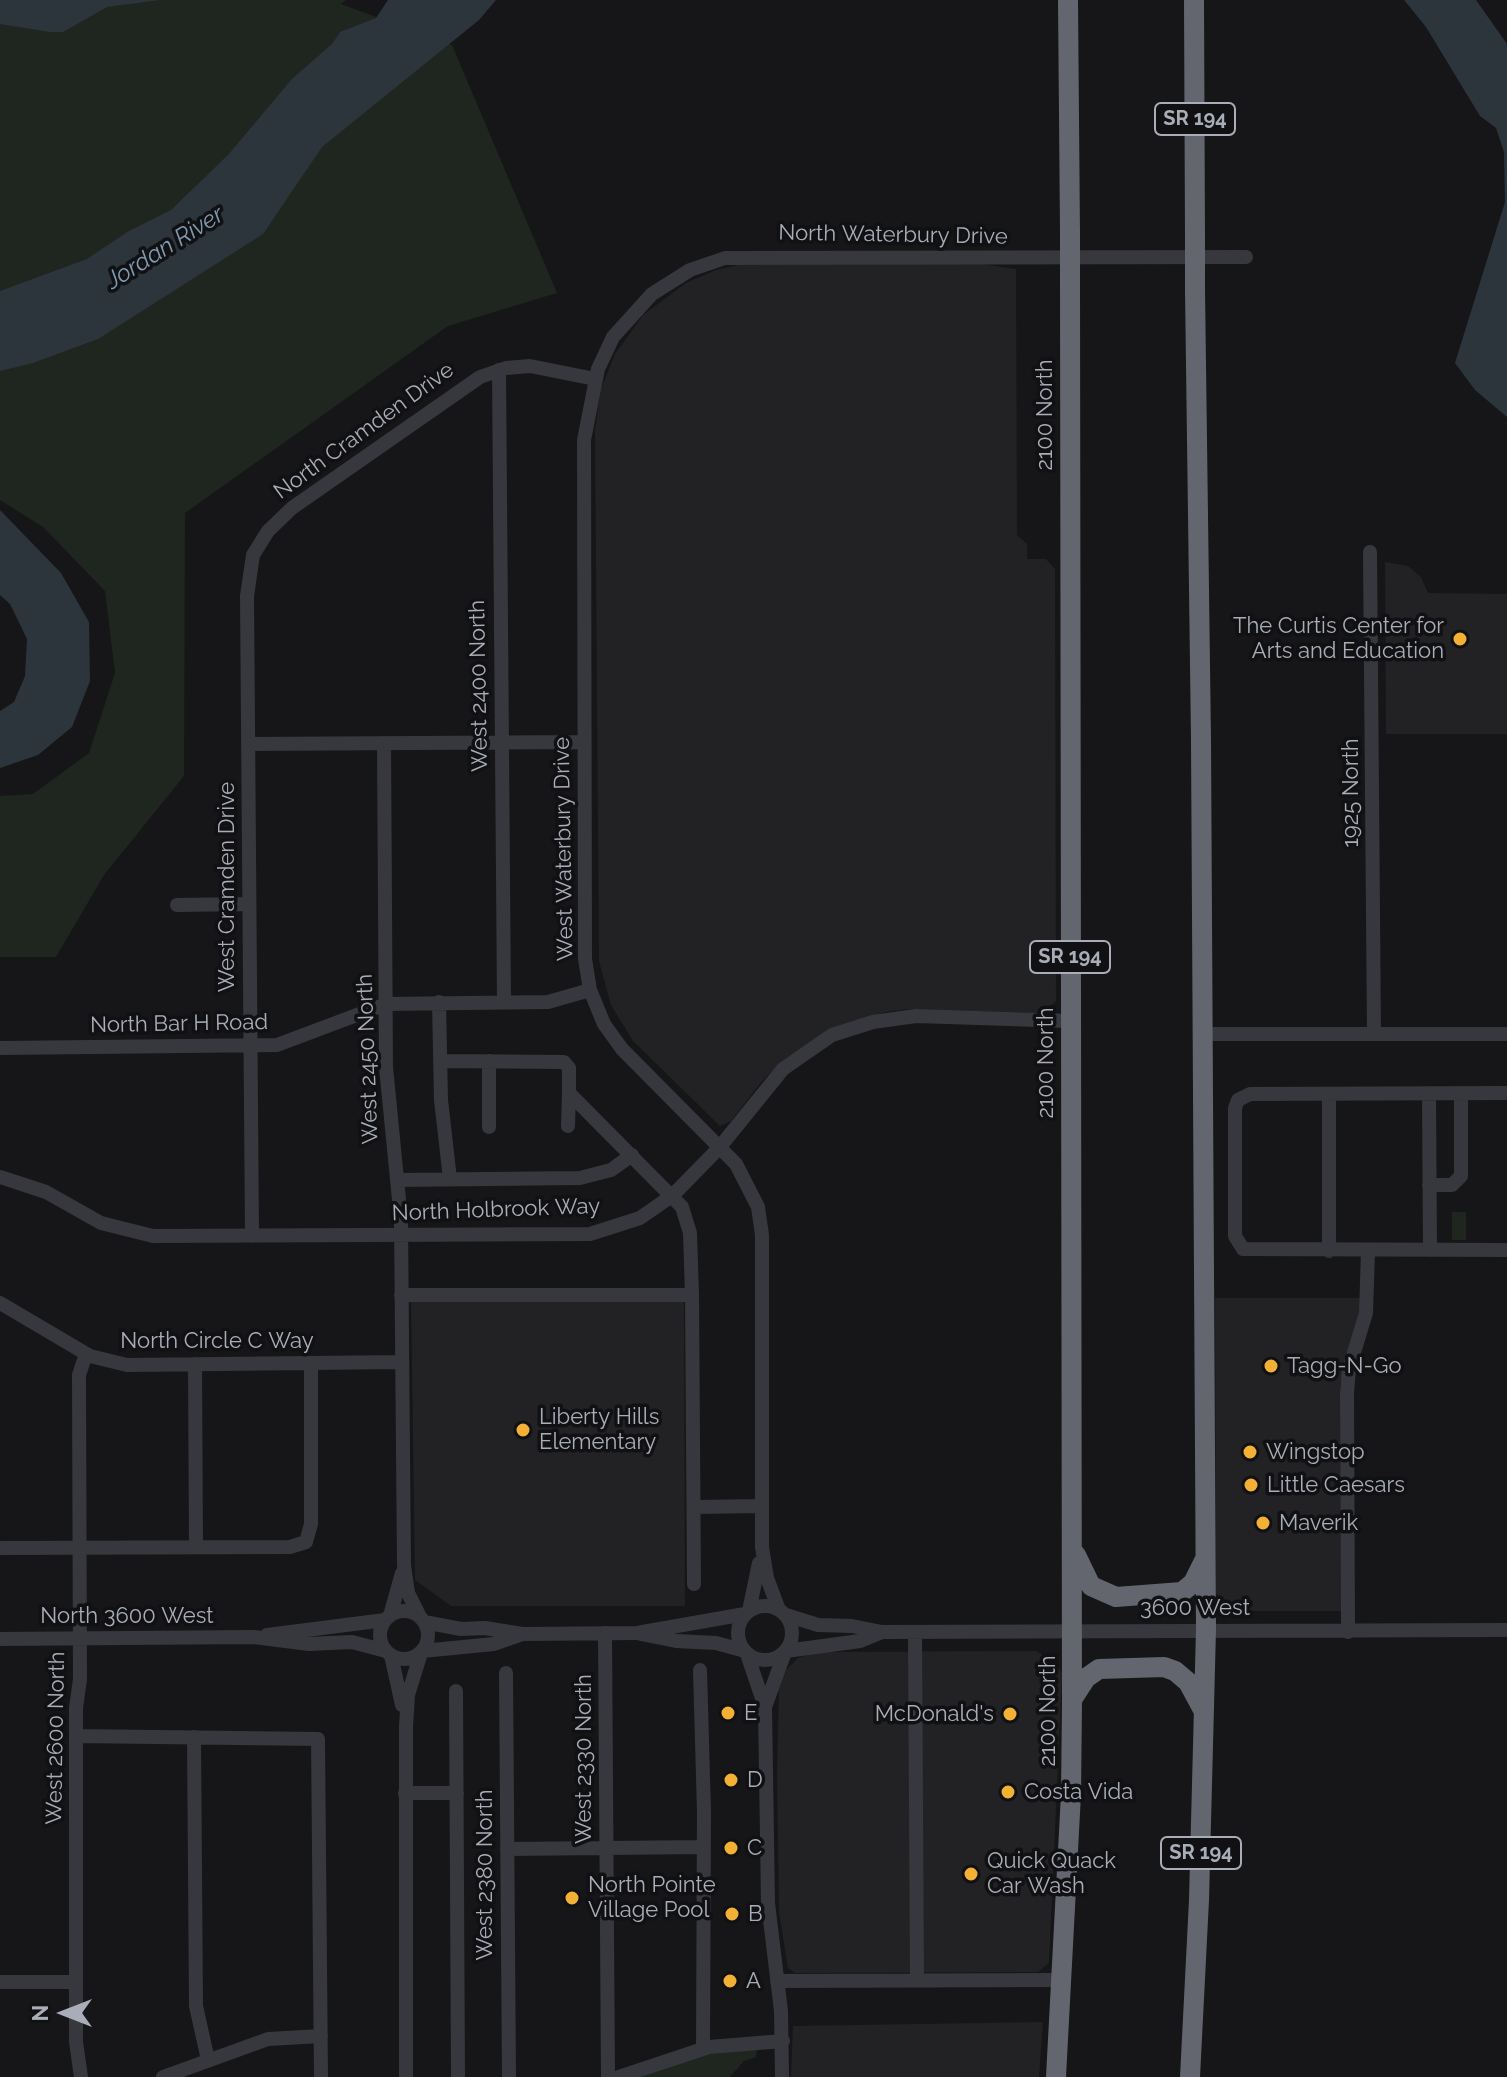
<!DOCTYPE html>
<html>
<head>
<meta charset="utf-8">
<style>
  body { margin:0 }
  #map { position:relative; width:1507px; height:2077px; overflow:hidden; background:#161618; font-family:Raleway,sans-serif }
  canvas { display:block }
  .north { position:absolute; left:24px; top:1973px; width:80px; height:80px; -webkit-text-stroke:6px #111113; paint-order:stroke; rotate:270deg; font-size:22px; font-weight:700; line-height:32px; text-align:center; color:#a8adb8 }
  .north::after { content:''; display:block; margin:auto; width:28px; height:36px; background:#a8adb8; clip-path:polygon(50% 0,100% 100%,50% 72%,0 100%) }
</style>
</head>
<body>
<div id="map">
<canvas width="1507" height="2077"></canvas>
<div class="north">N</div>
</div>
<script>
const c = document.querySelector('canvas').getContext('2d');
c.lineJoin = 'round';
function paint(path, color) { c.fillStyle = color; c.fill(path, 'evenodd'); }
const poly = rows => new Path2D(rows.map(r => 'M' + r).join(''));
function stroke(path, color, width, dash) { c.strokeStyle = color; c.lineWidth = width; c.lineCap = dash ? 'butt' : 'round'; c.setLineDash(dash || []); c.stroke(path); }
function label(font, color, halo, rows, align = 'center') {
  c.font = font + ' Raleway,sans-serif'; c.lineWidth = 7; c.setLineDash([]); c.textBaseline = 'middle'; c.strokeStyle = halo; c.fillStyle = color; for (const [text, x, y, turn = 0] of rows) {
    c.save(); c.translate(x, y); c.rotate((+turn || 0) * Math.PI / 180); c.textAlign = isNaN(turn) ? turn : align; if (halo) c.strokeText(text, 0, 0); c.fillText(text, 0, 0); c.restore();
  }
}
const built = poly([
  [973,263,1016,269,1017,535,1027,544,1027,559,1046,559,1055,569,1056,1001,1043,1013,909,1009,886,1012,841,1025,785,1059,762,1081,731,1121,720,1126,633,1041,611,1005,599,961,595,430,601,389,615,354,643,315,686,283,716,270,739,265],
  [1385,562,1408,566,1421,577,1428,593,1507,594,1507,734,1386,734],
  [1215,1298,1360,1298,1360,1314,1340,1385,1341,1611,1237,1611,1223,1604,1216,1593],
  [684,1301,685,1606,451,1606,415,1580,411,1302],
  [1036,1651,1056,1662,1062,1674,1049,1963,1038,1972,795,1973,788,1968,779,1912,777,1773,779,1689,786,1670,798,1658,818,1652],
  [1043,2022,1039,2077,791,2077,793,2026]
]);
const green = poly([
  [0,0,346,0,341,4,452,45,557,293,448,326,185,513,184,776,104,875,56,957,0,957,0,796,33,794,89,753,115,673,105,591,43,527,0,500],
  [1452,1212,1466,1212,1466,1240,1452,1240],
  [757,2049,756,2057,744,2061,730,2077,641,2077,722,2050]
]);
const water = poly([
  [0,0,160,0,107,7,63,32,50,32,0,24],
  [388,0,496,0,479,20,322,147,263,234,98,339,33,363,0,371,0,291,87,259,129,231,171,210,228,155,292,79,332,44,340,32,376,18],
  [1404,0,1476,0,1507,44,1507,417,1475,390,1455,363,1505,202,1504,152,1496,128,1480,116,1426,27],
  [0,510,61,573,89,622,90,681,72,727,38,755,0,768,0,711,14,702,25,676,27,639,10,604,0,595]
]);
const minor = poly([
  [499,370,504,1002],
  [1370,552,1374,1034],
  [384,743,386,1067,401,1220,404,1565,408,1593,420,1617],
  [248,744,584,742],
  [177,905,249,904],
  [439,1002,441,1100,450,1179],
  [1203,1034,1507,1034],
  [0,1048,277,1045,386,1004,548,1002,590,990],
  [441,1061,564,1062,569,1068,569,1093,682,1207,690,1233,692,1295,694,1584],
  [1507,1093,1250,1094,1238,1100,1235,1108,1235,1236,1243,1249,1507,1250],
  [1429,1094,1430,1250],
  [568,1126,569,1093],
  [489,1127,489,1061],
  [0,1177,46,1192,101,1223,153,1236,590,1234,640,1218,673,1195,719,1148,783,1069,832,1035,873,1022,916,1016,1070,1021],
  [397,1180,580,1178,611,1170,632,1155],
  [1429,1185,1452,1185,1461,1176,1461,1094],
  [252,1236,247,596,253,555,268,531,292,508,480,377,506,368,530,366,595,379],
  [1329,1251,1329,1094],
  [401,1295,692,1295],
  [0,1303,90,1356,127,1365,402,1362],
  [195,1364,196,1547],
  [694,1507,762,1506],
  [0,1548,290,1547,306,1542,311,1524,311,1363],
  '738 1633a27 27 0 1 1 54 0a27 27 0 1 1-54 0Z',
  [779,1610,767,1578,762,1547,762,1235,758,1207,736,1164,622,1049,604,1024,590,990,585,959,584,440,598,369,613,337,652,294,690,270,725,258,1246,257],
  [749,1611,759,1563],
  '380 1635a24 24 0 1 1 48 0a24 24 0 1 1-48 0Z',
  [786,1615,818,1625,852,1626,882,1632,1507,1630],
  [390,1616,402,1573],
  [424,1622,461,1629,485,1628,522,1634,637,1633,745,1614],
  [915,1632,917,1980],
  [1348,1632,1347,1393,1349,1369,1366,1313,1368,1251],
  [605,1633,608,2077],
  [641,1634,676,1641,716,1643,745,1651],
  [267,1635,385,1620],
  [0,1639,254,1637,309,1644,352,1642,386,1651],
  [422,1651,494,1644,520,1635],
  [786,1651,860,1641,882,1632],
  [747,1654,765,1707],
  [391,1655,402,1705],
  [700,1670,704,1812,703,2049],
  [506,1673,509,2077],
  [456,1691,458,2077],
  [76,1736,318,1739,321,2077],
  [194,1737,196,2006,208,2060],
  [405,1793,457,1793],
  [507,1849,704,1847],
  [777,1981,1062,1980],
  [0,1982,76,1982],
  [81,2077,76,2042,76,1708,80,1679,79,1375,86,1354],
  [163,2077,268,2039,321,2036],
  [406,2077,406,1726,408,1695,421,1653],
  [619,2077,709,2047,783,2041],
  [782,2077,781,2011,768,1903,765,1707,785,1652]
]);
const highway = poly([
  [1068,0,1070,232],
  [1194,0,1195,237],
  [1076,1555,1091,1586,1116,1597,1182,1592,1193,1583,1204,1561],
  [1073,1698,1086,1678,1099,1669,1164,1667,1175,1671,1188,1682,1202,1708],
  [1056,2077,1071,1794,1072,1702,1070,283],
  [1190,2077,1199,1900,1206,1629,1201,740,1195,290]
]);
const highwayBridge = poly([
  [1195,237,1195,290],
  [1070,283,1070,232]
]);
const markers = [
  [1460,639,8,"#f2b134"],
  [1271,1366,8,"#f2b134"],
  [523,1430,8,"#f2b134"],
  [1250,1452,8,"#f2b134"],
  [1251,1485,8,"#f2b134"],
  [1263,1523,8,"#f2b134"],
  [728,1713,8,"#f2b134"],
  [1010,1714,8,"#f2b134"],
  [731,1780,8,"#f2b134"],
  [1008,1792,8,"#f2b134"],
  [731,1848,8,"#f2b134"],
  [971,1874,8,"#f2b134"],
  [572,1898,8,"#f2b134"],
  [732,1914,8,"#f2b134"],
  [730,1981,8,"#f2b134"]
];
const shields = [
  [1195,119,80],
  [1070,957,80],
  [1201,1853,80]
];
const shieldNames = [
  ["SR 194",1195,119],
  ["SR 194",1070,957],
  ["SR 194",1201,1853]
];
const streetNames = [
  ["North Waterbury Drive",893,235,1],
  ["2100 North",1045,415,-90],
  ["North Cramden Drive",364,431,-36],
  ["West 2400 North",479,686,-91],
  ["1925 North",1351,793,-90],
  ["West Waterbury Drive",564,849,-91],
  ["West Cramden Drive",227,887,-90],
  ["North Bar H Road",179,1024,-1],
  ["West 2450 North",368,1059,-92],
  ["2100 North",1046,1063,-90],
  ["North Holbrook Way",496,1210,-2],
  ["North Circle C Way",217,1341],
  ["3600 West",1195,1608],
  ["North 3600 West",127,1616],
  ["2100 North",1048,1711,-90],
  ["West 2600 North",56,1738,-89],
  ["West 2330 North",584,1759,-90],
  ["West 2380 North",485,1875,-90]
];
const poiNames = [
  ["The Curtis Center for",1444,626,"right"],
  ["Arts and Education",1444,651,"right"],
  ["Tagg-N-Go",1287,1366],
  ["Liberty Hills",539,1417],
  ["Elementary",539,1442],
  ["Wingstop",1266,1452],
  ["Little Caesars",1267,1485],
  ["Maverik",1279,1523],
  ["E",744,1713],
  ["McDonald's",994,1714,"right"],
  ["D",747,1780],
  ["Costa Vida",1024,1792],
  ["C",747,1848],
  ["Quick Quack",987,1861],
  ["Car Wash",987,1886],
  ["North Pointe",588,1885],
  ["Village Pool",588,1910],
  ["B",748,1914],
  ["A",746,1981]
];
const waterNames = [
  ["Jordan River",165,248,-32]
];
paint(built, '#222225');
paint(green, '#1e261f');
paint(water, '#2c353c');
stroke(minor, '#37383d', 14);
stroke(highway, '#63666e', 20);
stroke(highwayBridge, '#63666e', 20);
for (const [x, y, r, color] of markers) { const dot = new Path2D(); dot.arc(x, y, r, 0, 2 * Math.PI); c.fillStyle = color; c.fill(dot); stroke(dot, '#111113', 3); }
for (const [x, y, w] of shields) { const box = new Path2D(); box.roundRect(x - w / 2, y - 16, w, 32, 6); c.fillStyle = '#111113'; c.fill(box); stroke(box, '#a8adb8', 2); }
label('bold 20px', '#a8adb8', null, shieldNames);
label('22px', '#a8adb8', '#111113', streetNames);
label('22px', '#a8adb8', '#111113', poiNames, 'left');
label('italic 24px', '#7f9bb3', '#111113', waterNames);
</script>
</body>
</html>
